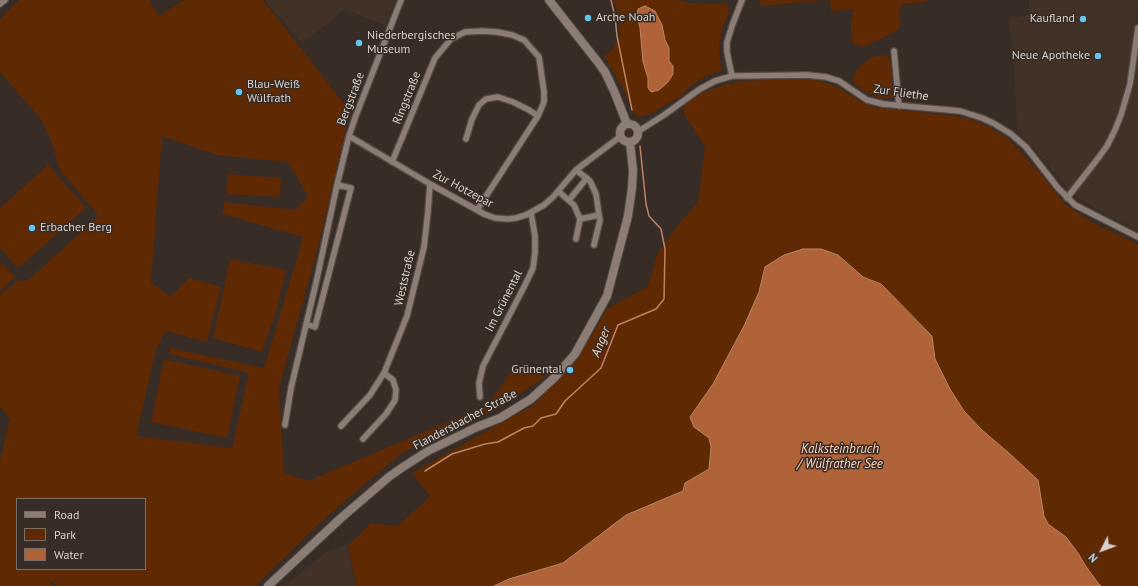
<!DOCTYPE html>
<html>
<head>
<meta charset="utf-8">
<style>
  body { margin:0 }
  #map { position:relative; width:1138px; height:586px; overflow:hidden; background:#372c26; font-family:"PT Sans",sans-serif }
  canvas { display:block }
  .legend { position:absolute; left:16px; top:498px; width:130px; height:72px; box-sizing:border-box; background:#372c26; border:1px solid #776e68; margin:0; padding:5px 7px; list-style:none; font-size:12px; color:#d8d0cc }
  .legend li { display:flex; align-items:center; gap:8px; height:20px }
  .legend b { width:20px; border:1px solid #776e68 }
  .north { position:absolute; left:1082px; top:530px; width:40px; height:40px; -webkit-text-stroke:3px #372c26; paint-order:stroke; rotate:228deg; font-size:11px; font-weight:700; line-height:16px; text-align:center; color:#d8d0cc }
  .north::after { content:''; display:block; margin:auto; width:14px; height:18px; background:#d8d0cc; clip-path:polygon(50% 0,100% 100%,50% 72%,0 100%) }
</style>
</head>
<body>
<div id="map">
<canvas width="1138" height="586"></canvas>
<ul class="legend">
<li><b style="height:5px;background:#8b7c75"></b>Road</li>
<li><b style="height:11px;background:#5f2904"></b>Park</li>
<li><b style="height:11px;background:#b06338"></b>Water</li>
</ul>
<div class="north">N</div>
</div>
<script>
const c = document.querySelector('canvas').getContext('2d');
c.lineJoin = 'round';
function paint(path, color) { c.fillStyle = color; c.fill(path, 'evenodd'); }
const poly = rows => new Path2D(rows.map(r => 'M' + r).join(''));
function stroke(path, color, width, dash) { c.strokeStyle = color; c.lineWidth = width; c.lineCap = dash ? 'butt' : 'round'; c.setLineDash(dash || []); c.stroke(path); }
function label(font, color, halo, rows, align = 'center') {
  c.font = font + ' "PT Sans",sans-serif'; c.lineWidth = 3; c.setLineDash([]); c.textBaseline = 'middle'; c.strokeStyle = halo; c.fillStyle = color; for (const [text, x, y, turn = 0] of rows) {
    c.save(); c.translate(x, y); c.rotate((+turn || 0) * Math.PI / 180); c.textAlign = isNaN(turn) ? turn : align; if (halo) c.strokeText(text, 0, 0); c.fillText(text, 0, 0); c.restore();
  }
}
const built = poly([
  [265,0,394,0,395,1,386,26,345,9,302,44],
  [1029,0,1138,0,1135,40,1138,40,1138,231,1100,212,1078,197,1064,184,1017,129,1014,66,1008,19,1029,15],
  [348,545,355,586,285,586,328,550]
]);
const green = poly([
  [19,0,149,0,159,16,184,0,263,0,350,111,319,243,279,388,284,473,308,481,488,405,516,365,545,377,511,400,480,417,403,452,326,517,255,586,58,586,51,582,50,586,0,586,0,461,10,419,0,406,0,295,16,282,28,280,97,218,97,214,60,170,51,141,41,119,0,72,0,19],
  [162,136,217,155,288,162,308,196,296,210,224,202,222,214,303,237,264,368,170,348,169,354,249,373,232,448,136,436,156,349,165,331,207,342,221,287,189,278,170,297,151,282],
  [17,499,145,499,145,569,17,569],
  [614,0,678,0,689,3,727,4,729,12,722,29,719,48,721,71,706,76,689,87,679,97,650,114,639,117,635,115,622,87,604,56,613,49,620,35,618,15],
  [759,0,824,0,760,6],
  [830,0,929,0,921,2,903,4,900,8,899,29,881,39,863,47,853,44,851,35,851,21,854,9,831,11],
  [886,55,890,60,893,96,891,98,877,97,866,92,854,84,853,79,857,69,872,57],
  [786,79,816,80,830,84,841,89,861,102,874,107,955,116,970,119,989,127,1009,139,1044,178,1065,204,1091,222,1138,244,1138,586,1101,586,1098,583,1085,565,1078,553,1066,537,1048,524,1044,516,1038,480,982,430,964,411,950,389,935,359,932,336,912,315,881,284,863,277,838,255,803,249,784,255,765,267,759,292,744,326,713,384,703,400,694,427,709,438,711,447,709,469,685,483,683,491,626,515,563,563,509,579,494,586,356,586,348,545,371,523,398,526,430,496,412,473,535,404,577,360,607,309,648,286,658,252,681,221,698,202,705,147,684,114,684,104,704,92,724,85,742,81],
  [48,165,86,208,18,268,0,248,0,208],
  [228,174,281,178,280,197,226,194],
  [230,259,286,270,276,312,262,352,213,338],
  [2,263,15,277,0,291,0,265],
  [164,359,240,376,227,438,151,422]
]);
const water = poly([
  [645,6,655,11,662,25,665,40,669,48,669,61,673,66,673,74,668,82,659,90,651,92,648,88,648,78,643,62,640,28,637,16,638,9,645,6],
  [803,249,821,249,838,255,863,277,881,284,932,336,935,359,950,389,964,411,982,430,1010,454,1038,480,1044,516,1048,524,1066,537,1078,553,1085,565,1098,583,1101,586,494,586,509,579,563,563,626,515,683,491,685,483,709,469,711,447,709,438,694,427,690,417,713,384,744,326,759,292,765,267,784,255,803,249]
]);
const stream = poly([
  [611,0,615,17,617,36,632,110],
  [425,471,452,454,485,444,498,442,524,428,533,426,541,418,556,414,565,401,601,368,618,325,656,309,664,299,665,249,661,229,649,216,646,204,640,146]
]);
const street = poly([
  [0,4,5,0],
  [894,51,899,106],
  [732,76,727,52,727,42,732,26,742,0],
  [639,131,664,115,700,89,715,81,732,76,807,75,826,77,839,81,867,100,883,104,960,111,982,118,993,123,1011,134,1026,147,1058,188,1075,205,1138,237],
  [349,136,430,184,477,210,484,214,495,218,508,219,516,218,526,215,544,205,553,197,576,170,617,139,621,137],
  [466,139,472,119,479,105,486,99,498,97,513,102,529,110,538,116],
  [392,162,435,58,451,39,465,32,483,31,497,32,512,35,524,40,539,57,544,92,544,102,538,116,477,210],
  [558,191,574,205,580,219,599,215,596,194,590,181,576,170],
  [1067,198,1099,157,1107,146,1115,130,1121,115,1130,84,1138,28],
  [569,200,587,178],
  [576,239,580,219],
  [594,245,600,220,599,215],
  [306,324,315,327,351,188,337,185],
  [480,397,479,383,483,366,525,285,533,268,535,253,535,236,531,213],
  [285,425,291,388,316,283,337,185,349,136,355,118,401,0],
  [341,426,370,395,384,373,407,316,424,247,428,211,430,184],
  [363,439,386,414,395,400,396,390,393,380,384,373]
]);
const secondary = poly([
  [549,0,597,61,605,72,614,91,627,124],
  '620 133a9 9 0 1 1 18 0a9 9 0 1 1-18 0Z',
  [268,586,341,518,390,476,403,467,428,451,477,427,500,418,531,399,555,377,575,354,607,296,628,216,632,188,633,170,630,143]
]);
const markers = [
  [588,18,4,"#65c5ee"],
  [1083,19,4,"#65c5ee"],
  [359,43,4,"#65c5ee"],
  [1098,56,4,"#65c5ee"],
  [239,92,4,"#65c5ee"],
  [32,228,4,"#65c5ee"],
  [570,370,4,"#65c5ee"]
];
const poiNames = [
  ["Arche Noah",596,18],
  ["Kaufland",1075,19,"right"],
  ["Niederbergisches",367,36],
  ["Museum",367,50],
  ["Neue Apotheke",1090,56,"right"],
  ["Blau-Weiß",247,85],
  ["Wülfrath",247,99],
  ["Erbacher Berg",40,228],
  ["Grünental",562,370,"right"]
];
const streetNames = [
  ["Zur Fliethe",901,93,8],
  ["Ringstraße",407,98,-68],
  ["Bergstraße",351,99,-69],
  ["Zur Hotzepar",463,189,28],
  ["Weststraße",405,278,-77],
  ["Im Grünental",504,301,-63],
  ["Flandersbacher Straße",465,420,-28]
];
const waterNames = [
  ["Anger",601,342,-68],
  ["Kalksteinbruch",840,449],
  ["/ Wülfrather See",840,464]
];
paint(built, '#423127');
paint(green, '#5f2904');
paint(water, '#b06338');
stroke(water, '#bc8464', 1);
stroke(stream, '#bc8464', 1.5);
stroke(street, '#534943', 8);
stroke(secondary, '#534943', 10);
stroke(street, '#8b7c75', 5.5);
stroke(secondary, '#8b7c75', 8);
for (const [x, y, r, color] of markers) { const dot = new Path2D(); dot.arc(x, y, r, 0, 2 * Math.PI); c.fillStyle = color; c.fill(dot); stroke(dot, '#372c26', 1.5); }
label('12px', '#d8d0cc', '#372c26', poiNames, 'left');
label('12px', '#d8d0cc', '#372c26', streetNames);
label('italic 13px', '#fed3bc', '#372c26', waterNames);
</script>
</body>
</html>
